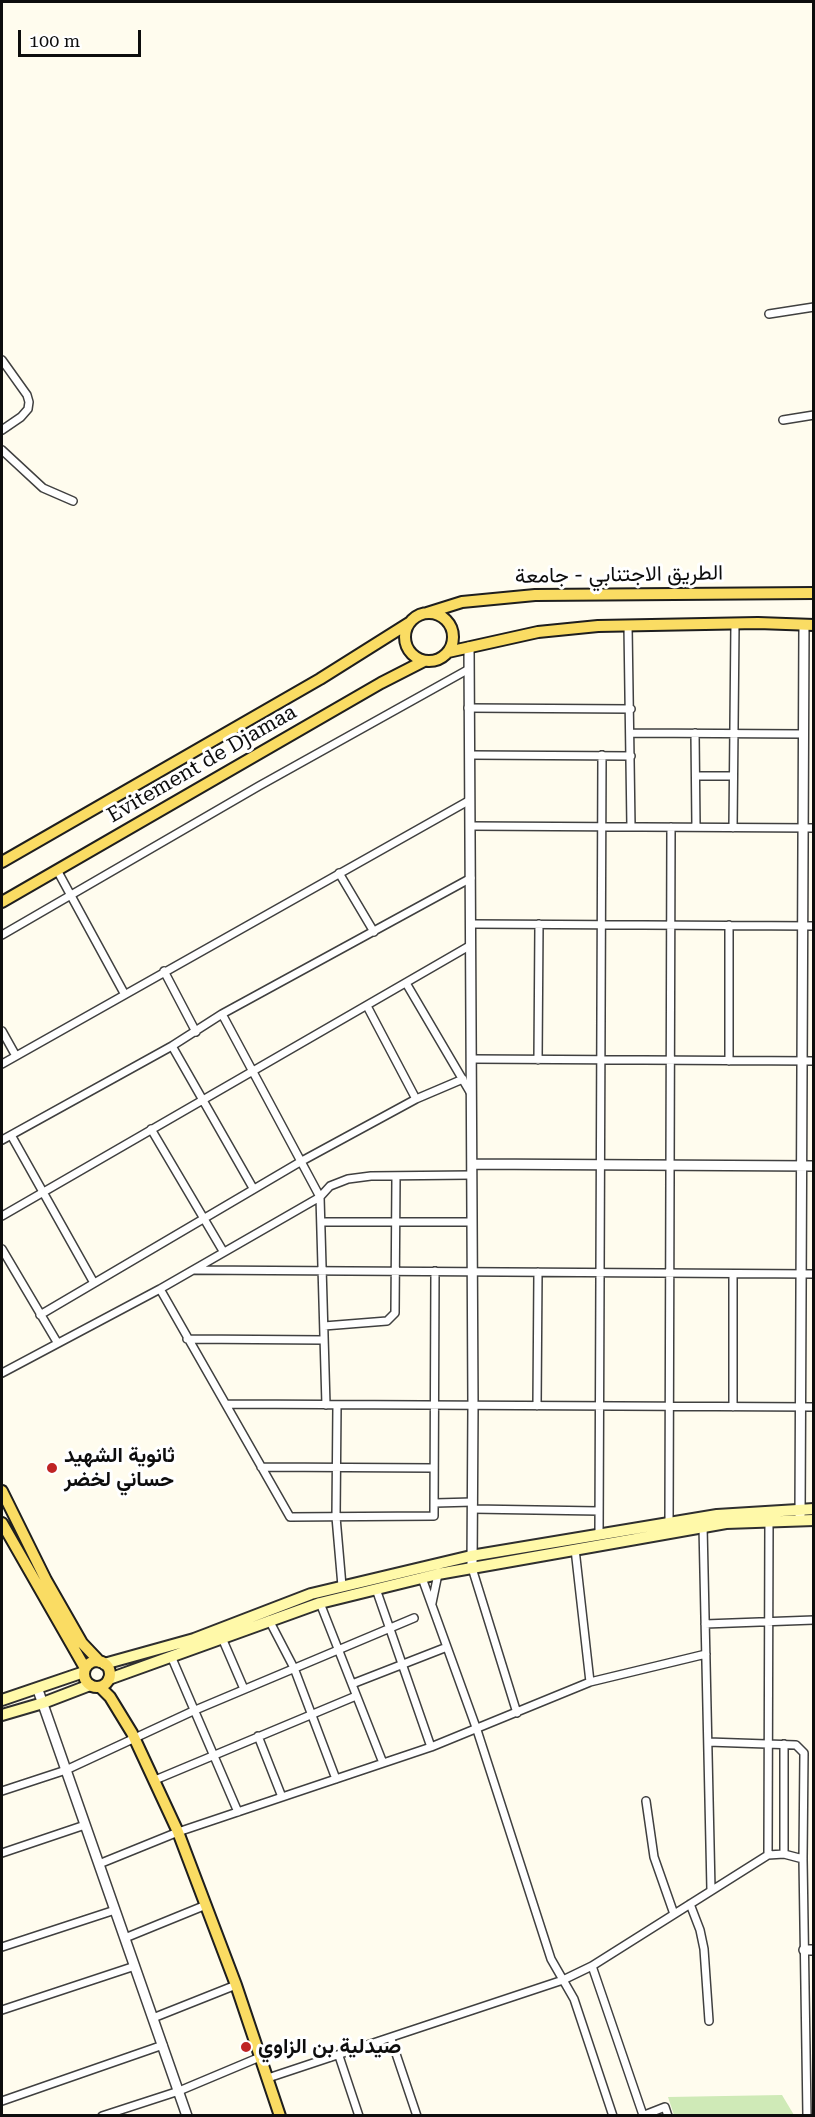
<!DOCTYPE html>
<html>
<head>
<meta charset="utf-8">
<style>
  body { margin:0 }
  #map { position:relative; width:815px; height:2117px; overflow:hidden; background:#fffcee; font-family:"Roboto Serif",serif }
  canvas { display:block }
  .frame { position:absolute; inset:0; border:3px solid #0d0d0d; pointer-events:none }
  .scale { position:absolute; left:18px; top:30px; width:123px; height:27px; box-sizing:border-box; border:3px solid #0d0d0d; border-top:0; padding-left:8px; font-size:18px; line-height:21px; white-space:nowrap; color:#0d0d0d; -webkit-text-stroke:4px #fff; paint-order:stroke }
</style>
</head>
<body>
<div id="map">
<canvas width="815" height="2117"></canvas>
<div class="frame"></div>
<div class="scale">100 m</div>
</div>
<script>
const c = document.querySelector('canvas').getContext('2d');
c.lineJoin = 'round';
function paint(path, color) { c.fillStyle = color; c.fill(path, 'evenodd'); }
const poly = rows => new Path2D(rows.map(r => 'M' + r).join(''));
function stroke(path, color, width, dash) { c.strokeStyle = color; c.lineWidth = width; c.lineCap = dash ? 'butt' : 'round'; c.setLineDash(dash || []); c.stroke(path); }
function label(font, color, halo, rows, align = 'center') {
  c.font = font + ' "Roboto Serif",Vazirmatn,serif'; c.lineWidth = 6; c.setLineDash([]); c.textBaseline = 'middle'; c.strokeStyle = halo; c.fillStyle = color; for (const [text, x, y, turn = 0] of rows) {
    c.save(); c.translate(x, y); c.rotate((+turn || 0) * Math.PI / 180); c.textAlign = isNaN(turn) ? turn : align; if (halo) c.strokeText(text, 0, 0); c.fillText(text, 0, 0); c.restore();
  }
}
const green = poly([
  [782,2095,794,2115,674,2115,668,2097]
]);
const minor = poly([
  [769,314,814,307],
  [2,360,27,395,29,402,28,409,21,417,2,430],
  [783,420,814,415],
  [2,450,43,488,73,501],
  [628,626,631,827],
  [468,708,631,709],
  [631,733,804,734],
  [695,733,696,827],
  [470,755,631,756],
  [696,776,733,776],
  [470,826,814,828],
  [733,828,735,624],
  [57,870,124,993],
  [339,873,374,932],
  [471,924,814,926],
  [2,935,259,786,469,669],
  [164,971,196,1032],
  [406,983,470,1092],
  [367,1006,416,1099],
  [2,1031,16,1056],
  [172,1046,253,1188],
  [472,1059,814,1061],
  [538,1060,539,924],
  [729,1061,729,925],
  [2,1064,470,800],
  [151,1129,223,1251],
  [11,1135,94,1283],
  [2,1140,172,1046,222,1014,471,878],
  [2,1216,471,945],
  [321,1222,472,1222],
  [2,1249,57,1342],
  [194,1270,814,1274],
  [733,1274,733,1407],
  [160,1289,290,1517,434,1516,435,1271],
  [40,1315,300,1162,416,1099,463,1079],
  [324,1326,387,1321,395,1313,396,1177],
  [187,1339,324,1340],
  [2,1373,160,1289,320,1197,222,1014],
  [227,1404,814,1407],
  [326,1405,320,1197,330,1186,348,1179,371,1176,472,1175],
  [337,1405,336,1517,342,1586],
  [537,1406,538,1272],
  [261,1467,433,1468],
  [435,1503,473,1502],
  [472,1509,599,1511],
  [669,1523,671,827],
  [703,1526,711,1890],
  [599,1534,602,755],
  [575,1549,590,1682],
  [472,1568,517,1713],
  [422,1578,477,1730,551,1959,574,1999,613,2116],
  [376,1589,431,1747],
  [320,1603,383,1763],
  [432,1603,438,1574],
  [269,1620,294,1668,336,1779],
  [705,1624,814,1620],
  [222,1638,244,1689],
  [171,1656,238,1812],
  [352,1684,447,1647],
  [258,1736,282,1797],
  [708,1742,796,1745,804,1753,803,1859,807,2116],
  [784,1744,784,1854],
  [155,1780,356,1696],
  [2,1791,66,1770,193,1711,414,1618],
  [646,1801,654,1857,674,1914],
  [2,1853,85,1825],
  [768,1855,769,1518],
  [99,1864,178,1832,431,1747,590,1682,706,1654],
  [690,1904,700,1930,704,1949,709,2021],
  [125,1938,206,1905],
  [2,1947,115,1910],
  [592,1966,643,2115],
  [2,2010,135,1966],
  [153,2018,236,1985],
  [391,2039,417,2116],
  [339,2056,359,2116],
  [268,2078,563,1980,592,1966,768,1855,784,1854,803,1859],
  [2,2101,163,2045],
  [102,2116,179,2091,260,2057],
  [642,2116,665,2107,668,2116]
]);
const tertiary = poly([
  [469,647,473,1405,472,1568],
  [472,1164,814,1166],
  [800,1515,804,625],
  [38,1690,187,2116],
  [804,1950,814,1950]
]);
const secondary = poly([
  [104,1664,194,1639,311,1594,471,1556,717,1515,814,1509],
  [109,1679,320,1603,438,1574,726,1523,814,1520],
  [2,1700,84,1672],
  [2,1715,43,1703,90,1685]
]);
const primary = poly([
  '405 637a24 24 0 1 1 48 0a24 24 0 1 1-48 0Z',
  [427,613,462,602,535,595,814,593],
  [448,652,538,632,598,626,758,623,814,625],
  [2,862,320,679,409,623],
  [2,902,381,683,424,661],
  [2,1491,46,1580,82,1643,100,1662],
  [2,1523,85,1668],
  '84 1674a13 13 0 1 1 26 0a13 13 0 1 1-26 0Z',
  [100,1687,110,1697,132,1733,178,1832,236,1985,280,2116]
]);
const markers = [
  [52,1468,6,"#bf2424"],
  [246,2047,6,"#bf2424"]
];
const streetNames = [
  ["الطريق الاجتنابي - جامعة",619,575,-1],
  ["Evitement de Djamaa",202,764,-30]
];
const poiNames = [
  ["ثانوية الشهيد",64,1456],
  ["حساني لخضر",64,1480],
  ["صيدلية بن الزاوي",258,2047]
];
paint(green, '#cfeab7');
stroke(minor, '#404040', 10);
stroke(tertiary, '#404040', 12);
stroke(secondary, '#2f2f2f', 14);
stroke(primary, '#1e1e1e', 14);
stroke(minor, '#fff', 7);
stroke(tertiary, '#fff', 9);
stroke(secondary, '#fff9a9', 10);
stroke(primary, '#fadc63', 10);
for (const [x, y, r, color] of markers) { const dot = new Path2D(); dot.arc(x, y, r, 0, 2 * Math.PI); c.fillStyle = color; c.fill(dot); stroke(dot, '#fff', 2); }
label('21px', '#0d0d0d', '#fff', streetNames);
label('bold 21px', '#0d0d0d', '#fff', poiNames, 'left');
</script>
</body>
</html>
